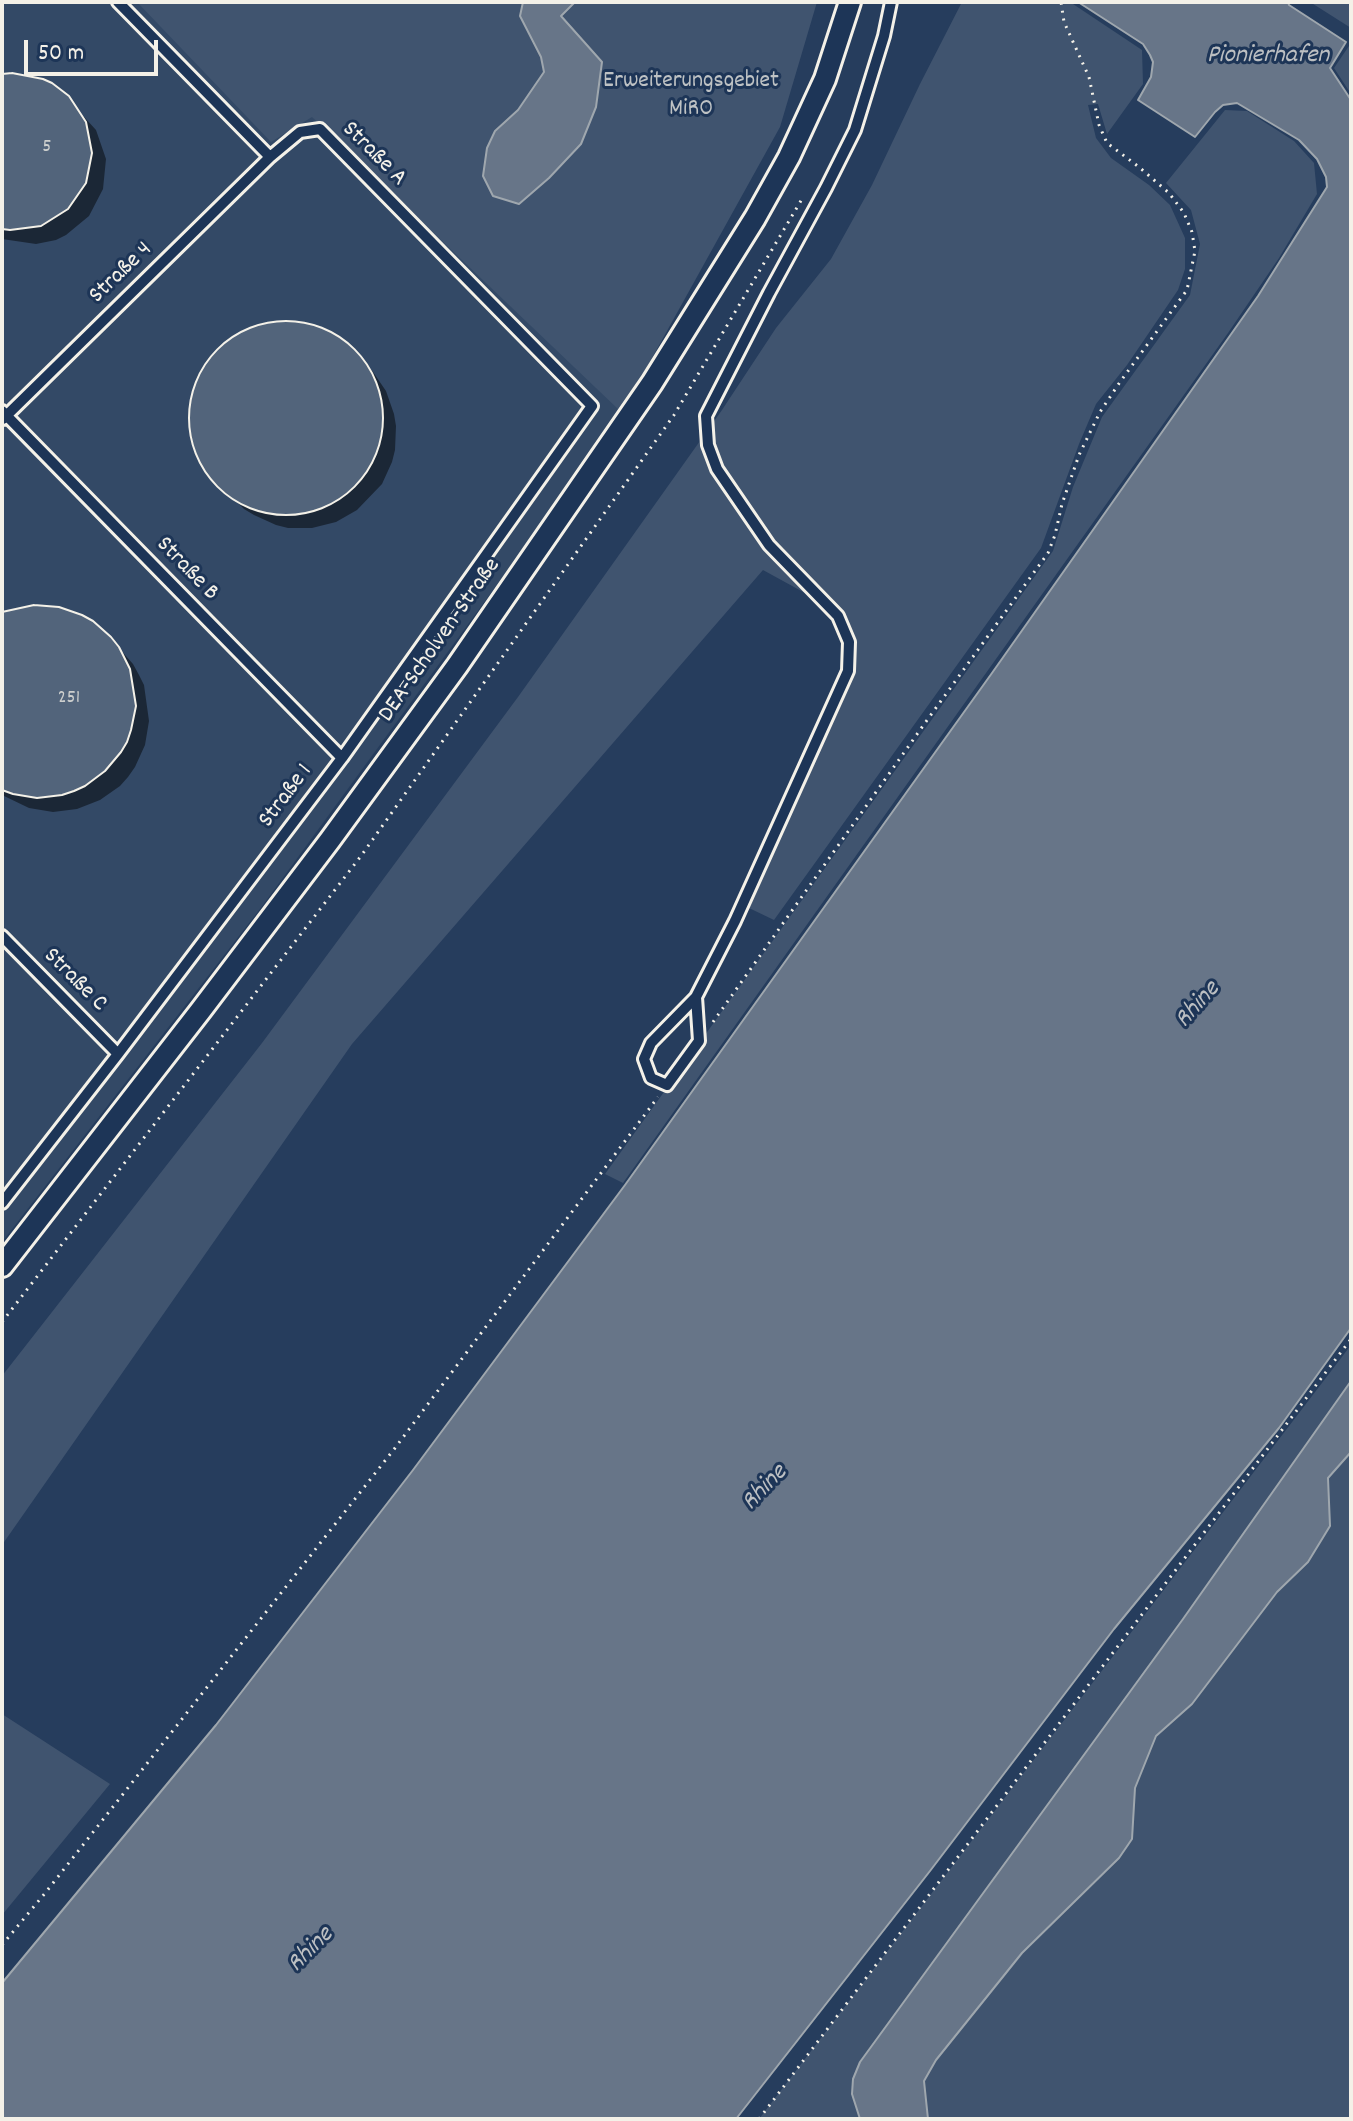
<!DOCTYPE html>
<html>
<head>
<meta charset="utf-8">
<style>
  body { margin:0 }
  #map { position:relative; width:1353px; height:2121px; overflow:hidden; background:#263d5d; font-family:Dekko,sans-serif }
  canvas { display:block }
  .frame { position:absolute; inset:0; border:4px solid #f4f1e8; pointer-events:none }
  .scale { position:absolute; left:24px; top:40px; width:134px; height:36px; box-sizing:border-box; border:4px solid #f4f1e8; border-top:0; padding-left:10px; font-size:24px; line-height:28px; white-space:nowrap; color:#f4f1e8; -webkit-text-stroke:6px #1d3557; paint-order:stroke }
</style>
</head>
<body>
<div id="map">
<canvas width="1353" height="2121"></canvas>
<div class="frame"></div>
<div class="scale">50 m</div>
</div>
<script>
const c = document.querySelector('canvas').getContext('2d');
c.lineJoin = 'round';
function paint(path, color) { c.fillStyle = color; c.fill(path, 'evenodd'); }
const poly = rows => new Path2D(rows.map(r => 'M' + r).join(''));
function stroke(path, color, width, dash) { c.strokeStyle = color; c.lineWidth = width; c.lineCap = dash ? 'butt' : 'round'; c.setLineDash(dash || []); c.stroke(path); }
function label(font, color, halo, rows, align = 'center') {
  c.font = font + ' Dekko,sans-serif'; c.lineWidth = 6; c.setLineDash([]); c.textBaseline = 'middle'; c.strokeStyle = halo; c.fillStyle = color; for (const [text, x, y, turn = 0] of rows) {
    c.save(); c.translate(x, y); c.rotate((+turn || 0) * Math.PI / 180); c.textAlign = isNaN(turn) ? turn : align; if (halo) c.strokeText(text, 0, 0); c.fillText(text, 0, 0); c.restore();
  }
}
const built = poly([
  [2,2,300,2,478,179,647,367,504,575,263,905,2,1242]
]);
const green = poly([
  [137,2,523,2,520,16,541,57,544,72,518,110,495,131,596,107,602,62,550,4,536,2,817,2,780,127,647,367,618,409,312,117,271,142],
  [962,2,1070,2,1142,50,1143,84,1107,134,1098,104,1088,105,1096,138,1111,158,1149,185,1170,205,1185,238,1185,269,1178,290,1127,365,1096,404,1079,444,1041,548,774,920,749,908,854,671,853,640,845,615,763,570,352,1044,2,1545,2,1376,262,1043,518,697,722,410,776,328,831,259,872,185,920,84],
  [1310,2,1351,2,1351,28],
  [1351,43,1351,94,1334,68],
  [1225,110,1247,111,1294,141,1314,163,1317,194,1279,258,1228,333,623,1183,605,1174,1053,551,1073,487,1102,417,1190,295,1200,244,1191,210,1166,183],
  [1351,1345,1351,1381,852,2094,860,2119,759,2119],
  [1351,1452,1351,2119,928,2119,924,2081,936,2060,1022,1953,1119,1858,1132,1840,1135,1788,1156,1736,1192,1704,1277,1592,1308,1562,1330,1526,1328,1478],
  [2,1714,110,1784,2,1915]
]);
const water = poly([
  [523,2,575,2,561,16,602,62,596,107,581,144,549,178,519,204,493,196,483,176,487,148,495,131,518,110,544,72,541,57,520,16,523,2],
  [1078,2,1288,2,1289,5,1346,42,1330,68,1351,100,1351,1328,1279,1428,1114,1629,930,1871,736,2119,2,2119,2,1983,216,1725,413,1470,625,1185,992,673,1258,296,1327,187,1326,177,1317,159,1299,140,1237,103,1223,105,1215,112,1195,137,1138,100,1151,77,1153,62,1150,55,1143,44,1078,2],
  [1351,1381,1351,1452,1328,1478,1330,1526,1308,1562,1277,1592,1192,1704,1156,1736,1135,1788,1132,1839,1119,1858,1022,1953,936,2060,924,2081,928,2119,860,2119,852,2094,853,2079,860,2062,1183,1619,1351,1381]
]);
const shadow = poly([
  [2,76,75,107,96,130,106,159,103,189,89,216,66,235,56,240,36,244,2,239],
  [281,324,293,324,317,329,339,340,348,347,373,372,386,391,394,414,396,426,395,450,392,462,382,484,357,510,336,522,312,528,288,528,276,525,254,515,244,509,211,476,204,466,192,432,191,407,194,395,209,363,225,345,246,332,269,325],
  [2,614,117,646,133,664,139,675,144,685,149,721,145,745,135,767,128,777,120,786,100,800,77,809,53,812,29,808,2,795]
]);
const building = poly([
  [12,73,43,79,52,83,69,96,86,122,92,153,86,183,68,209,41,226,10,230,2,229,2,74,12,73],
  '189 418a97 97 0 1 1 194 0a97 97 0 1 1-194 0Z',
  [34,605,59,607,82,615,93,621,111,637,119,647,130,669,136,706,131,730,127,742,121,752,105,771,85,786,74,791,62,795,37,798,13,794,2,790,2,612,34,605]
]);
const path = poly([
  [713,1022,925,723,1048,553,1055,535,1062,504,1079,455,1100,412,1120,382,1187,290,1195,251,1192,232,1184,213,1169,193,1139,167,1107,143,1099,125,1089,77,1064,22,1061,2],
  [2,1322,361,856,674,415,802,199],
  [2,1945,46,1892,395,1448,658,1097],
  [759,2119,1351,1339]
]);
const service = poly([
  [2,411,342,758],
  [3,419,270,157],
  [2,936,118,1054],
  [696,997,651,1043,644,1059,651,1078,667,1085,699,1041,696,997,735,921,848,671,849,642,838,616,769,545,717,469,708,445,706,416,769,293,826,188,855,130,884,36,891,2],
  [2,1203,118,1054,342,758,592,406,320,129,300,132,270,157,118,2]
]);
const minor = poly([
  [2,1266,201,1010,330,840,457,666,652,383,755,218,789,157,825,79,850,2]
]);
const numberNames = [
  ["5",47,148],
  ["251",69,699]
];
const parkNames = [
  ["Erweiterungsgebiet",691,83],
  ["MiRO",691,111]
];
const streetNames = [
  ["Straße A",373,155,45],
  ["Straße 4",122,274,-44],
  ["Straße B",186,570,46],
  ["DEA-Scholven-Straße",441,641,-55],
  ["Straße 1",287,797,-53],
  ["Straße C",74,981,45]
];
const waterNames = [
  ["Pionierhafen",1268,57],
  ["Rhine",1199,1006,-48],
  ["Rhine",766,1489,-46],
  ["Rhine",312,1951,-45]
];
paint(built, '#334966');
paint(green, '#40546f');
paint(water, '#677588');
stroke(water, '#9fa7ae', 2);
paint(shadow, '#0007');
paint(building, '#52647b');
stroke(building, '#f4f1e8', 2);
stroke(service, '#f4f1e8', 16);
stroke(minor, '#f4f1e8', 26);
stroke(path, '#f4f1e8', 3, [2, 6]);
stroke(service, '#1d3557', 10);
stroke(minor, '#1d3557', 20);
label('20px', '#cccecd', null, numberNames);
label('24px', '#bec2c4', '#1d3557', parkNames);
label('24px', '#f4f1e8', '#1d3557', streetNames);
label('italic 26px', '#bcbfc2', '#1d3557', waterNames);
</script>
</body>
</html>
